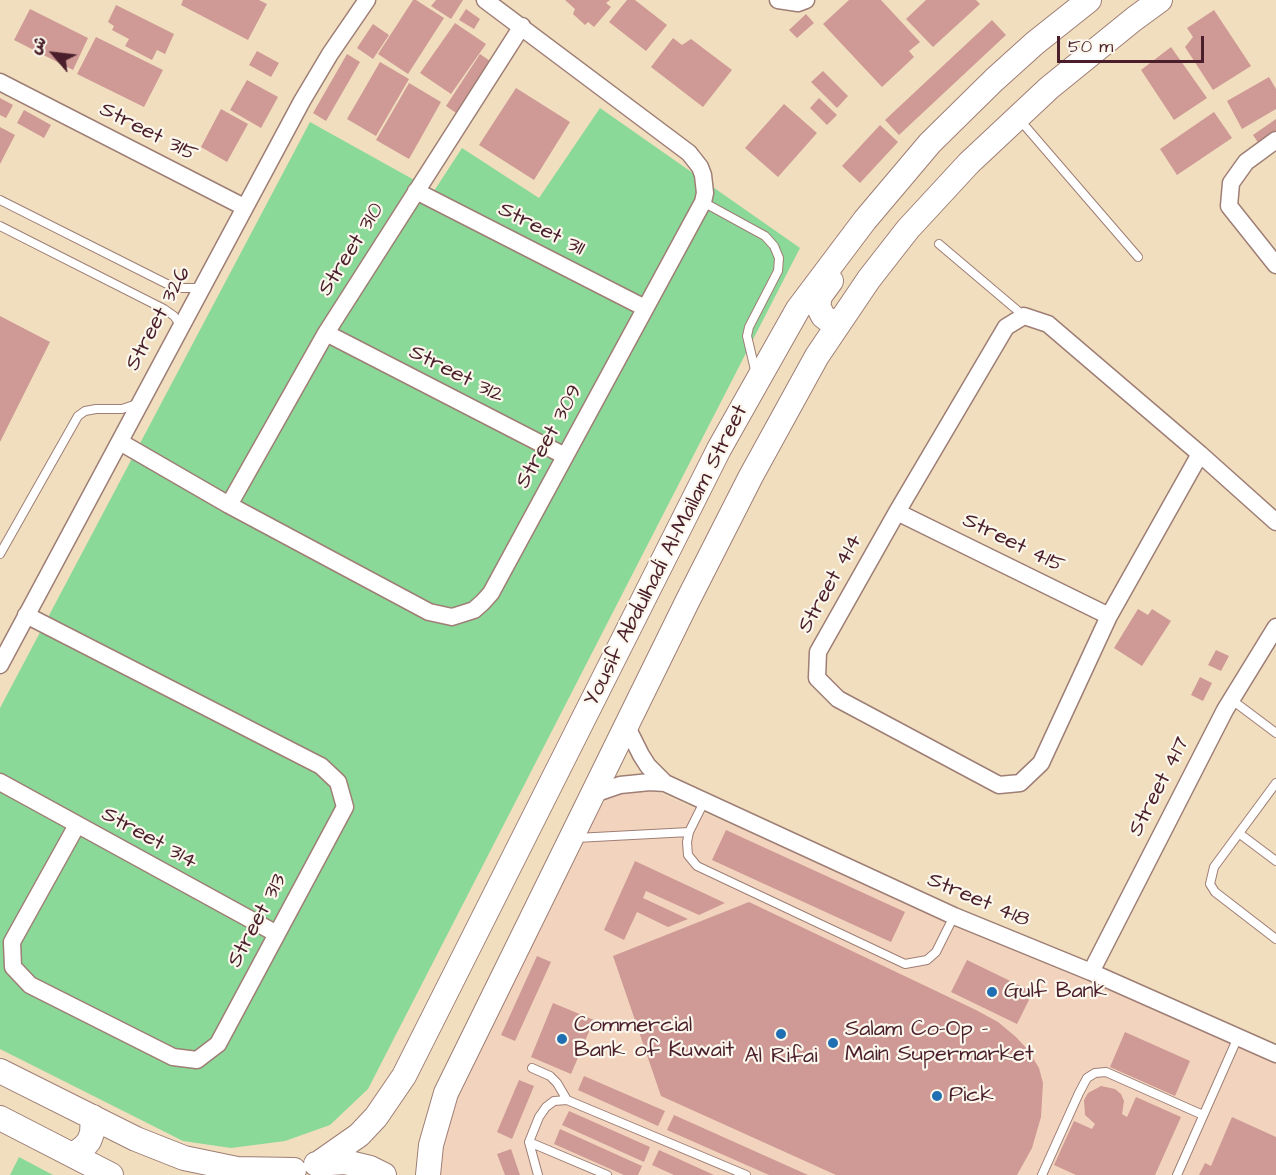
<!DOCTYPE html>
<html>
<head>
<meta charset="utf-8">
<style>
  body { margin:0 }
  #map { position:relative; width:1276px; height:1175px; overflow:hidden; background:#f1debf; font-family:"Architects Daughter","Playpen Sans Arabic",sans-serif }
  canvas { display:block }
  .north { position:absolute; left:24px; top:24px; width:60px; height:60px; -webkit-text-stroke:4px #fbf7ec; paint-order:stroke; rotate:298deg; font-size:16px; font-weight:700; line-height:24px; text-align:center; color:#4a1f2b }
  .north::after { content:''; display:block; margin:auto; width:21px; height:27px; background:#4a1f2b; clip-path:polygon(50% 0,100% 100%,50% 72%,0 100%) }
  .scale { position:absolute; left:1057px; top:36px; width:147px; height:27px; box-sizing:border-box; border:3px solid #4a1f2b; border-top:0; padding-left:8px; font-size:18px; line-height:21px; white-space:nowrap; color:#4a1f2b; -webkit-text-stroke:4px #fbf7ec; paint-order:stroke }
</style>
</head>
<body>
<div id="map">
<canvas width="1276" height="1175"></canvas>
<div class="north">ش</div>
<div class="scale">50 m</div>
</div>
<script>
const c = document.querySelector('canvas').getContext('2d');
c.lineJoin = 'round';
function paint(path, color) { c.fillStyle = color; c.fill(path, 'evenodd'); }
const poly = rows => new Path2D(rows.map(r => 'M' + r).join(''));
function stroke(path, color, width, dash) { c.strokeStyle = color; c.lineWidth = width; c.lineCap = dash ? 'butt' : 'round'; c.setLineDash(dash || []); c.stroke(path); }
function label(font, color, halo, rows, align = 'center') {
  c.font = font + ' "Architects Daughter",sans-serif'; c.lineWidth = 4.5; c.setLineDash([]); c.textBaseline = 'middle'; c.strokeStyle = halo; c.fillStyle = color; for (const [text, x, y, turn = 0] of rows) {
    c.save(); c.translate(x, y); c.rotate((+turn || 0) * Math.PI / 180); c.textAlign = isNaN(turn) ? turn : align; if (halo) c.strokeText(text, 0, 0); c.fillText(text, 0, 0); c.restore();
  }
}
const built = poly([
  [654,790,699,811,998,934,1276,1054,1276,1175,437,1175,449,1111,597,811,606,799,618,791]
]);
const green = poly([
  [600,108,800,248,368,1089,330,1125,285,1141,231,1148,183,1141,0,1049,0,708,310,122,434,191,462,148,539,198],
  [19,1157,53,1175,10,1175]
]);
const building = poly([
  [183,0,259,0,267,4,248,40,181,5],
  [413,0,416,0,444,18,408,74,378,54],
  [436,0,463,0,451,19,431,6],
  [565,0,610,0,606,3,611,7,594,27,588,22,585,25,573,14,575,9],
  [627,0,635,0,667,25,646,51,609,22],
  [849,0,881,0,920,42,909,51,914,57,882,87,823,24],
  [926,0,976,0,980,4,933,47,906,19],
  [116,5,174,34,165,54,157,50,152,60,125,46,129,39,112,30,114,26,108,22],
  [30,9,88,38,73,70,14,40],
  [466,9,480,19,474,29,459,20],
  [1214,10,1251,66,1213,90,1185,47,1193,37,1187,28],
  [806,14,814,23,797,38,789,30],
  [992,20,1006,35,899,135,885,120],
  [455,23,486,44,451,94,420,73],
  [373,24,389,35,373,59,357,48],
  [96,37,163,70,144,107,77,74],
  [673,38,682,45,691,39,732,70,703,107,651,67],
  [1171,47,1207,98,1174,120,1141,70],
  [257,51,279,63,271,77,249,65],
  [347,54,360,62,326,121,313,113],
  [480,54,490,61,456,113,446,106],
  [380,62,409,79,376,136,347,119],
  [823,71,848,96,837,108,811,82],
  [1269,77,1276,89,1276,109,1242,129,1227,101],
  [247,80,278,97,261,128,230,110],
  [409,83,441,102,409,159,376,140],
  [516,88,570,122,534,180,479,145],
  [0,98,13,105,6,118,0,115],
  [819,98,837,115,827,125,810,108],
  [784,104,817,133,778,177,745,148],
  [221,109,248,124,227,162,201,147],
  [24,110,51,125,44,138,17,123],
  [1214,112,1232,138,1177,175,1160,149],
  [1276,119,1276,133,1259,144,1253,135],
  [880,125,898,142,860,183,842,166],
  [0,127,15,135,0,164],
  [0,316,50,342,0,442],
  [1138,609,1148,615,1152,609,1171,621,1142,666,1114,648],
  [1216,650,1229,656,1221,671,1208,665],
  [1200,677,1212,683,1203,701,1191,695],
  [726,830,905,912,891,942,712,860],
  [635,861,725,903,699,915,646,891,643,898,688,919,668,927,637,912,624,940,604,930],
  [749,902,976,1010,998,1022,1016,1037,1028,1050,1039,1068,1043,1083,1041,1117,1032,1148,1017,1175,836,1175,661,1096,613,956],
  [537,956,551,962,515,1041,501,1035],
  [967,960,1033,992,1017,1024,951,992],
  [553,1003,594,1020,571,1074,531,1057],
  [1125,1032,1190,1061,1175,1096,1110,1067],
  [584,1076,665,1111,658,1126,578,1090],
  [519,1080,534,1086,512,1139,497,1132],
  [1101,1086,1115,1089,1121,1094,1124,1101,1122,1114,1127,1117,1136,1097,1181,1117,1155,1175,1076,1175,1054,1165,1074,1121,1092,1129,1095,1124,1085,1115,1084,1100,1088,1093],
  [569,1111,650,1147,644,1162,562,1125],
  [674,1115,808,1175,769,1175,667,1130],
  [1232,1117,1276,1137,1276,1175,1199,1175,1205,1163,1211,1166],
  [560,1129,642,1166,638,1175,624,1175,554,1144],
  [511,1149,520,1175,505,1175,497,1154],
  [659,1150,714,1175,674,1175,652,1165]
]);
const lane = poly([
  [1019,119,1138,257],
  [0,200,175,288,201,288],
  [703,202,765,236,774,246,779,258,778,271,749,327,747,336,756,374],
  [0,226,164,309,174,316,181,326],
  [939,244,1024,316],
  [0,554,78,416,85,411,96,409,122,409,137,404],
  [1232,700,1276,733],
  [1276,783,1214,867,1210,884,1215,892,1276,939],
  [705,800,689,832,687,842,688,855,697,866,905,964,927,960,936,952,954,916],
  [1240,834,1276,861],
  [576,838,689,832],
  [532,1068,550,1076,557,1083,567,1100],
  [529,1142,607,1175],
  [538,1175,529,1142,539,1117,546,1107,554,1101,567,1100,746,1175],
  [1042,1175,1079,1093,1087,1078,1095,1073,1106,1072,1203,1115],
  [1177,1175,1238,1037]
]);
const street = poly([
  [778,0,798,3,806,0],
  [0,82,244,207],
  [1276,140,1246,162,1231,183,1229,206,1276,265],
  [416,191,645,308],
  [326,333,565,456],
  [120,442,229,505,429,612,452,617,474,610,483,602,491,593,703,202,705,193,703,175,700,167,689,153,485,0],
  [1200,454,1109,616,1041,763,1020,783,999,785,838,699,817,678,818,652,897,512,1006,327,1024,316,1048,324,1200,454,1276,522],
  [229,505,326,333,522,26],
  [897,512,1109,616],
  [26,615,321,766,338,782,345,807,218,1044,197,1060,173,1057,30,985,13,967,12,942,77,825],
  [0,665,302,101,330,54,367,0],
  [628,721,630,733,641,755,648,766,665,783,954,916,1091,972,1276,1054],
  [0,782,277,934],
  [591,795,620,785,650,782,665,783],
  [1091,972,1225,710,1276,627]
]);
const secondary = poly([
  [831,281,820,296,818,306,823,316,836,326],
  [0,1071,136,1139,184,1158,237,1169,294,1170],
  [0,1118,111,1175],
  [73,1155,84,1147,89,1141,92,1133,93,1117],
  [319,1163,359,1135,376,1117,404,1076,719,449,798,309,865,220,930,143,994,80,1035,43,1089,0],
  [316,1164,345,1162,370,1168,384,1175],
  [428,1175,431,1145,446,1093,688,600,751,476,817,356,869,279,908,229,969,163,1049,88,1134,19,1160,0]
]);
const markers = [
  [992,992,6,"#1f6fb2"],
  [781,1034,6,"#1f6fb2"],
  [562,1039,6,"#1f6fb2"],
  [833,1043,6,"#1f6fb2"],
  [937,1096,6,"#1f6fb2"]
];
const streetNames = [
  ["Street 315",148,133,27],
  ["Street 311",541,230,27],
  ["Street 310",352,250,-58],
  ["Street 326",159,319,-62],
  ["Street 312",456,375,27],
  ["Street 309",550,437,-61],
  ["Street 415",1013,544,26],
  ["Yousif Abdulhadi Al-Mailam Street",667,556,-63],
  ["Street 414",831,584,-61],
  ["Street 417",1160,787,-63],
  ["Street 314",149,839,29],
  ["Street 418",978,901,23],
  ["Street 313",258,921,-62]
];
const poiNames = [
  ["Gulf Bank",1004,992],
  ["Commercial",574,1026],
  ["Bank of Kuwait",574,1051],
  ["Salam Co-Op -",845,1030],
  ["Main Supermarket",845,1055],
  ["Al Rifai",781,1057,"center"],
  ["Pick",949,1096]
];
paint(built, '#f2d4be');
paint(green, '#8ad998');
paint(building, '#cf9995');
stroke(lane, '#9e7e75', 10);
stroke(street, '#9e7e75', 19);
stroke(secondary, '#9e7e75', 26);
stroke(lane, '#fff', 8);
stroke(street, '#fff', 16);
stroke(secondary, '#fff', 24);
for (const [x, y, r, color] of markers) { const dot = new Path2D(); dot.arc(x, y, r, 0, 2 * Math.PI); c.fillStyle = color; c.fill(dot); stroke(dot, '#fbf7ec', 2); }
label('22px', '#4a1f2b', '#fbf7ec', streetNames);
label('22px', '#4a1f2b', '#fbf7ec', poiNames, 'left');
</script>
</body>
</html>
